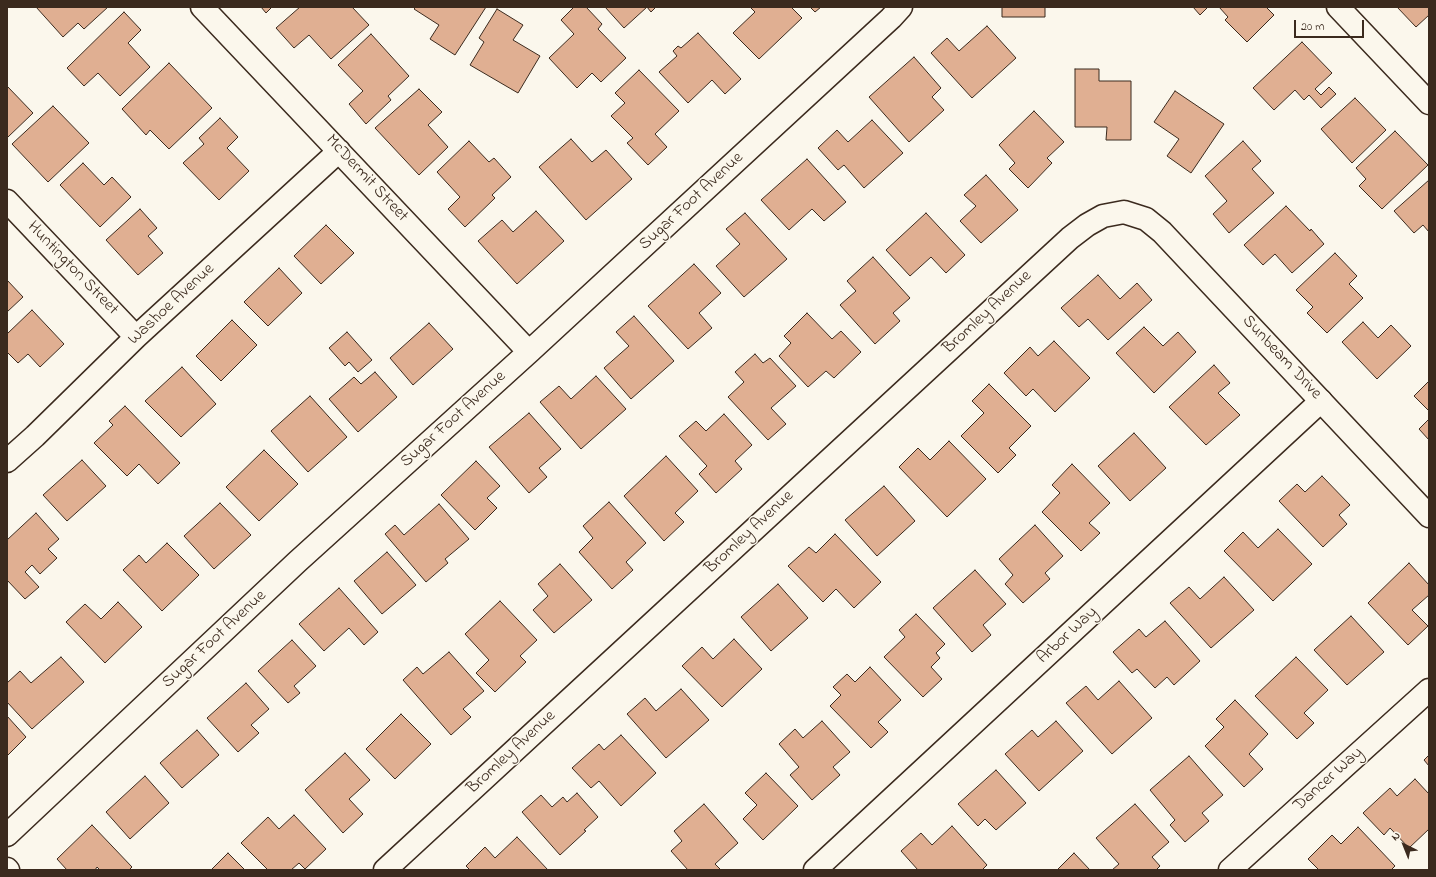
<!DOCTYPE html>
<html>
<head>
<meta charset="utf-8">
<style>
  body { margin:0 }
  #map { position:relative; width:1436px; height:877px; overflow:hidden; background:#fbf7ec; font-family:"Indie Flower",sans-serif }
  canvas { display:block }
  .frame { position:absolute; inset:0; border:8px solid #3b2a1e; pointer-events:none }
  .north { position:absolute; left:1384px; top:825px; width:40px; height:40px; -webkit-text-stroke:3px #fbf7ec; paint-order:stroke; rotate:317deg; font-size:11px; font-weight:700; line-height:16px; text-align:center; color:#3b2a1e }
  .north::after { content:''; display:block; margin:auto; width:14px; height:18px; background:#3b2a1e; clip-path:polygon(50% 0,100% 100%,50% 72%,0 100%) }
  .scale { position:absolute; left:1294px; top:20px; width:70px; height:18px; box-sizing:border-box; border:2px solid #3b2a1e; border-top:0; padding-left:5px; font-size:12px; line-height:14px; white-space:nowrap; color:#3b2a1e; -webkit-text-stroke:3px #fbf7ec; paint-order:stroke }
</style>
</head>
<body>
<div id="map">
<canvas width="1436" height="877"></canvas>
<div class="frame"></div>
<div class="north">N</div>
<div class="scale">20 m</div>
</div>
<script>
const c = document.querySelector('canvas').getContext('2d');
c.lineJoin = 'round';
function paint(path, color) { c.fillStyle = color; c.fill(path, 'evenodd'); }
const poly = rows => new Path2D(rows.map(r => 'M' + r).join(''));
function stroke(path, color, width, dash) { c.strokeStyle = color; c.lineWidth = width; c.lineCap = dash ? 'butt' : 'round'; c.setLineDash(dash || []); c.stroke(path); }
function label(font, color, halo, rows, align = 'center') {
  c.font = font + ' "Indie Flower",sans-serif'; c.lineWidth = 3; c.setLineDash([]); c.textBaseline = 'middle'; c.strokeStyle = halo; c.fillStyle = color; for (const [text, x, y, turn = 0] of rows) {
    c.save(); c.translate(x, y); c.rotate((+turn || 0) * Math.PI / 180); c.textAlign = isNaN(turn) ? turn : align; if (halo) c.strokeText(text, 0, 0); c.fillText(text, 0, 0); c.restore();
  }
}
const building = poly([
  [36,7,108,7,84,29,78,23,63,37,36,7],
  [261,7,272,7,266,13,261,7],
  [300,7,352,7,369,25,331,59,309,35,294,48,276,28,300,7],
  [416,7,486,7,455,55,430,39,439,25,414,9,416,7],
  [574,7,586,7,602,24,598,29,626,58,601,82,592,73,577,88,549,58,574,34,561,20,574,7],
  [605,7,656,7,651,12,647,7,624,28,605,7],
  [750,7,791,7,802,18,759,59,733,33,755,12,750,7],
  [810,7,821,7,815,12,810,7],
  [1002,7,1045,7,1045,17,1002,17,1002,7],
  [1193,7,1208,7,1200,15,1193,7],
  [1219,7,1266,7,1274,15,1247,42,1225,20,1228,17,1219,7],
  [1397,7,1429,7,1429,15,1416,27,1397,7],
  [497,9,523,25,513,40,540,56,518,93,470,65,484,42,479,38,497,9],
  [124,12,141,30,128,43,150,67,120,96,98,73,84,86,67,68,124,12],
  [987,26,1016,58,972,98,931,53,947,38,959,51,987,26],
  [698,33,741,79,725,94,712,80,688,103,659,72,677,56,673,51,678,46,681,48,698,33],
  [371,34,409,76,388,96,391,100,366,124,349,104,363,91,338,65,371,34],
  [1302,42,1332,73,1315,89,1321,95,1329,87,1336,94,1321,108,1309,95,1304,100,1295,90,1274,110,1253,88,1302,42],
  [914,57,941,88,932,97,944,110,909,142,869,97,914,57],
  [169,63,212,108,169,149,150,130,146,135,122,109,169,63],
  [1075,69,1099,69,1099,81,1131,81,1131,140,1106,140,1107,127,1075,127,1075,69],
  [639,70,679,111,655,134,667,147,648,165,627,143,633,138,611,116,625,103,615,93,639,70],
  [7,86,33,113,8,137,7,136,7,86],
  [419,89,442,112,428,125,448,147,419,175,375,128,419,89],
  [1175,91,1224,124,1191,173,1167,156,1179,139,1154,122,1175,91],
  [1355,98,1386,130,1352,163,1321,129,1355,98],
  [53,106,89,143,48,182,12,144,53,106],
  [1034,111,1064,142,1047,158,1052,163,1028,188,1009,169,1015,163,999,145,1034,111],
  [220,118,238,137,227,148,249,171,219,200,183,163,204,144,199,138,220,118],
  [872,120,903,153,864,188,844,165,838,170,818,148,837,130,848,142,872,120],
  [1395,131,1428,165,1382,209,1359,186,1366,179,1356,168,1395,131],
  [571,139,592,162,606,150,632,179,586,220,539,167,571,139],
  [469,141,489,162,494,158,511,177,492,195,495,198,465,227,448,209,460,197,437,172,469,141],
  [1243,141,1261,161,1252,169,1274,193,1229,233,1213,214,1227,201,1205,176,1243,141],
  [807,159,846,202,824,221,812,209,789,230,761,200,807,159],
  [83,163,104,185,112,177,131,197,100,227,60,185,83,163],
  [986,175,1018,210,981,243,960,221,976,206,964,195,986,175],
  [1429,180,1429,232,1423,225,1414,233,1394,211,1429,180],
  [1286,206,1310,231,1311,229,1324,244,1292,273,1275,254,1263,265,1244,245,1286,206],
  [140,209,157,228,148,236,163,253,138,275,106,240,140,209],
  [536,211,564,241,517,284,478,241,502,220,513,232,536,211],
  [745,213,787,259,744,297,716,266,740,244,726,229,745,213],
  [926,213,965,255,946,273,931,257,910,276,886,250,926,213],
  [326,225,354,253,321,284,294,256,326,225],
  [1335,253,1357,276,1349,284,1363,298,1327,333,1307,313,1313,307,1296,290,1335,253],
  [873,257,910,298,893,313,900,321,875,344,840,305,856,291,847,281,873,257],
  [694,264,721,293,699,313,712,328,688,349,648,306,694,264],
  [279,268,302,293,268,326,244,302,279,268],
  [1098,275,1120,299,1137,283,1152,300,1108,340,1088,319,1079,327,1061,308,1098,275],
  [7,280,23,297,7,312,7,280],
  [32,310,64,344,40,367,28,354,18,363,7,352,7,334,32,310],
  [807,313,832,339,841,331,861,352,834,378,826,371,808,387,779,356,791,343,784,336,807,313],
  [634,316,674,361,631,399,604,368,629,346,616,332,634,316],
  [232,320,257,345,221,381,196,356,232,320],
  [1363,322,1378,338,1391,325,1411,346,1377,379,1342,342,1363,322],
  [429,323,453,349,413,385,390,358,429,323],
  [1144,327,1163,346,1178,332,1196,352,1154,393,1116,353,1144,327],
  [347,332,372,360,358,372,349,362,345,366,329,348,347,332],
  [1054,341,1090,378,1055,412,1033,389,1026,396,1004,373,1030,347,1038,356,1054,341],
  [755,354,763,363,770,358,796,386,771,408,786,424,768,440,728,397,744,382,735,372,755,354],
  [1214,365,1230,383,1218,393,1240,415,1206,445,1169,407,1214,365],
  [182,367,216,404,181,437,145,401,182,367],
  [375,372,397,397,358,432,329,399,354,377,361,384,375,372],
  [596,376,626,409,581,449,540,402,559,386,571,399,596,376],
  [1429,381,1429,411,1414,396,1429,381],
  [989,384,1031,426,1009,448,1016,455,998,473,961,436,984,413,972,401,989,384],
  [310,396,347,437,308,472,271,431,310,396],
  [125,406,180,463,158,484,139,464,127,476,94,443,113,425,109,421,125,406],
  [529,413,561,449,539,468,547,477,529,493,489,447,529,413],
  [724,414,752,445,735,461,742,469,716,493,699,474,707,466,679,436,696,421,706,431,724,414],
  [1429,419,1429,440,1419,429,1429,419],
  [1134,433,1166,468,1130,501,1098,466,1134,433],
  [949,441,986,479,947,517,899,467,918,448,930,460,949,441],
  [264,450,298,484,259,521,226,487,264,450],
  [666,456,698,491,675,513,684,522,664,541,624,496,666,456],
  [82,460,106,486,67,521,43,495,82,460],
  [476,461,500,486,487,498,497,508,475,530,441,495,476,461],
  [1072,464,1110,503,1089,523,1100,533,1081,551,1042,512,1060,493,1052,485,1072,464],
  [1322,476,1350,505,1339,515,1347,524,1323,547,1279,501,1297,484,1305,492,1322,476],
  [884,486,915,521,877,556,845,520,884,486],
  [609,502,646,543,626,562,633,570,612,589,579,552,593,538,583,526,609,502],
  [220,503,251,535,214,569,184,536,220,503],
  [439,504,469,539,445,559,448,563,426,582,385,534,395,525,404,535,439,504],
  [36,513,59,539,48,549,57,558,40,574,32,565,25,572,39,587,25,599,7,580,7,540,36,513],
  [1035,525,1063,556,1045,573,1050,579,1023,603,1005,584,1013,575,999,559,1035,525],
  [1278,529,1312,564,1273,601,1224,551,1243,532,1258,548,1278,529],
  [835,534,881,582,854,608,836,589,823,602,788,566,809,547,816,553,835,534],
  [167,543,199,575,162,611,123,570,139,555,146,563,167,543],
  [387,552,416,585,382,614,354,581,387,552],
  [1409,563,1429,585,1429,595,1412,610,1428,626,1408,645,1368,603,1409,563],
  [560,564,592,600,554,633,533,610,548,596,538,584,560,564],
  [975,570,1006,604,983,625,991,635,972,652,933,608,975,570],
  [1224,577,1254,610,1211,648,1170,603,1189,587,1200,599,1224,577],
  [778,584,808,618,771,651,741,617,778,584],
  [339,588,378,632,364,645,349,628,324,651,299,624,339,588],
  [500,601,537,640,520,656,526,662,495,692,476,673,489,660,465,634,500,601],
  [118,602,142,627,105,663,66,622,85,604,101,619,118,602],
  [916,614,945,644,936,653,940,658,931,667,942,679,923,697,884,657,905,637,899,630,916,614],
  [1351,616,1384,652,1347,685,1314,650,1351,616],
  [1165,621,1200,661,1174,685,1167,677,1155,688,1137,669,1132,673,1113,652,1139,629,1146,637,1165,621],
  [734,639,762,669,722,707,682,666,702,647,713,659,734,639],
  [292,640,316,666,294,686,300,693,288,703,258,671,292,640],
  [449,652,484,691,463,709,471,717,451,735,403,680,417,667,423,674,449,652],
  [61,657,84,682,32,729,7,702,7,683,20,671,31,683,61,657],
  [1296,657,1328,690,1304,713,1314,723,1297,739,1255,696,1296,657],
  [870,667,901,700,878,722,888,732,871,748,830,706,841,695,833,687,847,674,855,682,870,667],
  [1119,681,1152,718,1112,754,1066,703,1086,686,1098,700,1119,681],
  [246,683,269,709,251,725,259,733,238,752,207,718,246,683],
  [681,689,709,720,666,758,627,714,645,698,656,711,681,689],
  [1235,700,1268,734,1249,754,1263,769,1244,787,1205,746,1224,727,1216,719,1235,700],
  [401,714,431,744,395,779,366,749,401,714],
  [7,716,26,737,7,756,7,716],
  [822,721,850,752,833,767,840,775,812,800,790,775,799,767,779,744,795,729,803,738,822,721],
  [1056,721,1083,751,1039,791,1005,754,1032,730,1038,737,1056,721],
  [197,730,219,755,182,788,160,763,197,730],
  [621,735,656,773,621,806,599,781,591,788,572,768,599,744,604,750,621,735],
  [345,753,370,780,349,799,363,814,343,833,305,790,345,753],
  [1429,755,1429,766,1424,760,1429,755],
  [1189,756,1223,795,1202,813,1209,821,1185,842,1170,825,1175,820,1150,790,1189,756],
  [996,770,1026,803,996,830,985,819,978,826,958,804,996,770],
  [766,773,798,806,763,840,743,819,757,805,745,793,766,773],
  [145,776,169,803,130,839,106,812,145,776],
  [1415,779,1429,794,1429,829,1409,848,1390,828,1384,835,1363,813,1390,788,1397,796,1415,779],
  [577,793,598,817,584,830,586,831,560,855,522,812,541,795,552,807,563,797,567,802,577,793],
  [704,804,738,843,715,864,721,870,688,870,671,851,682,841,674,831,704,804],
  [1135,804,1169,842,1152,857,1160,866,1156,870,1112,870,1119,864,1096,838,1135,804],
  [294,815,326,849,305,869,299,863,291,870,268,870,241,843,268,817,279,829,294,815],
  [92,825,132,867,129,870,100,870,97,867,95,870,67,870,57,859,92,825],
  [952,826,987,865,982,870,918,870,901,851,921,833,932,845,952,826],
  [1358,827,1395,866,1391,870,1319,870,1308,859,1332,835,1341,844,1358,827],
  [517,837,548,870,470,870,466,866,485,847,495,858,517,837],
  [228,853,245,870,211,870,228,853],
  [1074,853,1090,870,1057,870,1074,853]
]);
const street = poly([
  [202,7,529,352],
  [1338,7,1429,103],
  [7,201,136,337],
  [7,461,35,436,136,337,339,151],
  [7,835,297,562,529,352,891,18,901,7],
  [815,870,1321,401],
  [1230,870,1429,690]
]);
const secondary = poly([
  [7,869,8,870],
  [385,870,1070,238,1087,225,1103,216,1124,212,1146,219,1162,232,1429,516]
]);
const streetNames = [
  ["McDermit Street",366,179,47],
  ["Sugar Foot Avenue",692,202,-43],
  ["Huntington Street",72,269,46],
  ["Washoe Avenue",172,305,-43],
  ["Bromley Avenue",988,313,-43],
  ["Sunbeam Drive",1281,358,47],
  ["Sugar Foot Avenue",454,420,-42],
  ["Bromley Avenue",750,533,-43],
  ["Arbor Way",1068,636,-43],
  ["Sugar Foot Avenue",215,640,-43],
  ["Bromley Avenue",512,753,-43],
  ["Dancer Way",1329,780,-42]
];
paint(building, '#e0af92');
stroke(building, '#3b2a1e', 1);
stroke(street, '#3b2a1e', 25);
stroke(secondary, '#3b2a1e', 25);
stroke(street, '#fbf7ec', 22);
stroke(secondary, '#fbf7ec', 22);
label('17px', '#3b2a1e', '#fbf7ec', streetNames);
</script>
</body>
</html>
